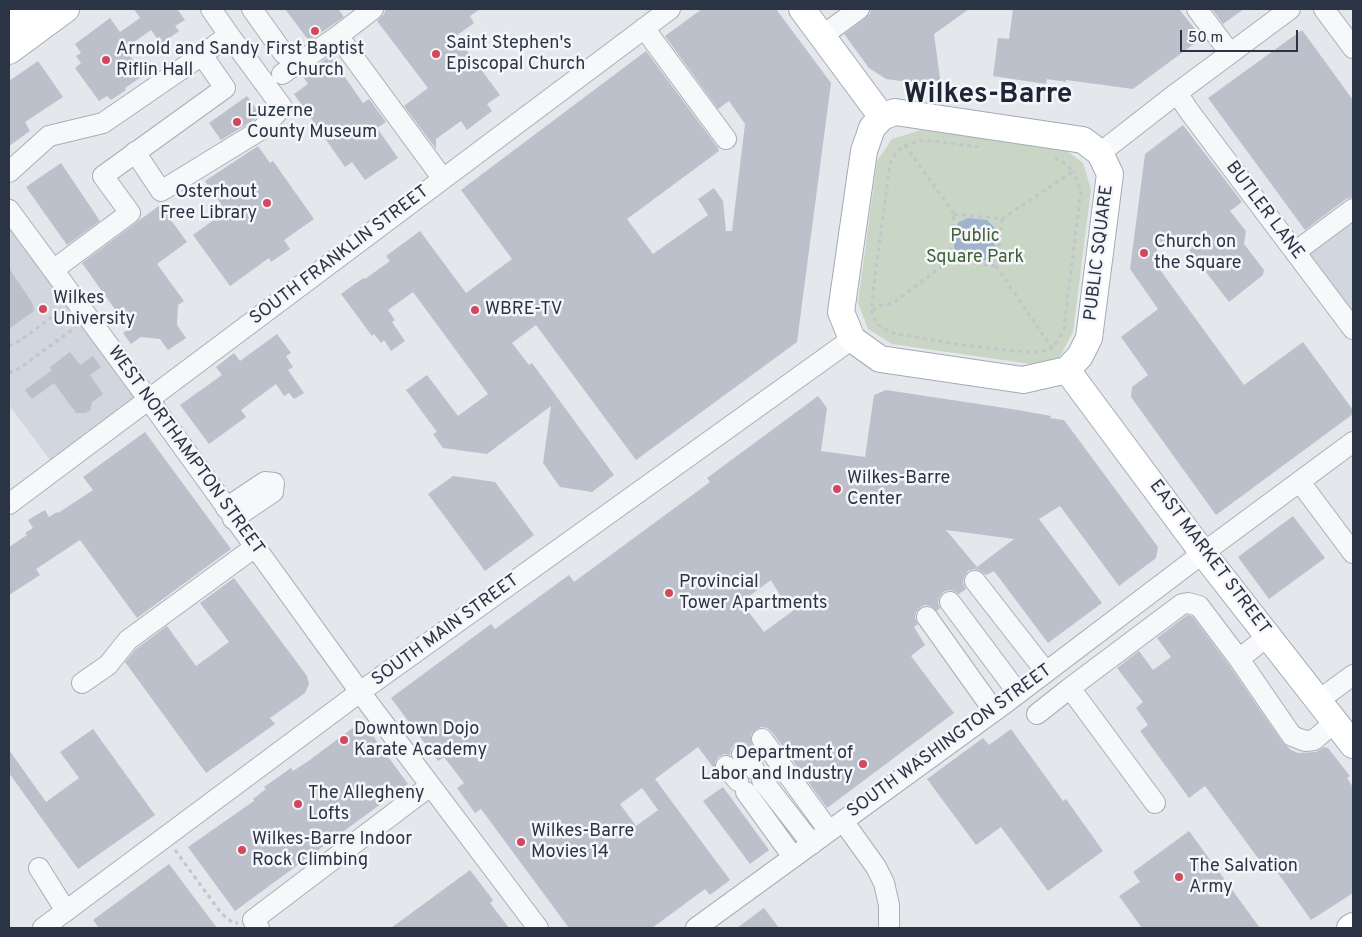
<!DOCTYPE html>
<html>
<head>
<meta charset="utf-8">
<style>
  body { margin:0 }
  #map { position:relative; width:1362px; height:937px; overflow:hidden; background:#e4e7ec; font-family:Overpass,sans-serif }
  canvas { display:block }
  .frame { position:absolute; inset:0; border:10px solid #2b3445; pointer-events:none }
  .scale { position:absolute; left:1180px; top:30px; width:118px; height:22px; box-sizing:border-box; border:2px solid #2b3445; border-top:0; padding-left:6px; font-size:15px; line-height:18px; white-space:nowrap; color:#2b3445; -webkit-text-stroke:4px #f4f6f9; paint-order:stroke }
</style>
</head>
<body>
<div id="map">
<canvas width="1362" height="937"></canvas>
<div class="frame"></div>
<div class="scale">50 m</div>
</div>
<script>
const c = document.querySelector('canvas').getContext('2d');
c.lineJoin = 'round';
function paint(path, color) { c.fillStyle = color; c.fill(path, 'evenodd'); }
const poly = rows => new Path2D(rows.map(r => 'M' + r).join(''));
function stroke(path, color, width, dash) { c.strokeStyle = color; c.lineWidth = width; c.lineCap = dash ? 'butt' : 'round'; c.setLineDash(dash || []); c.stroke(path); }
function label(font, color, halo, rows, align = 'center') {
  c.font = font + ' Overpass,sans-serif'; c.lineWidth = 5; c.setLineDash([]); c.textBaseline = 'middle'; c.strokeStyle = halo; c.fillStyle = color; for (const [text, x, y, turn = 0] of rows) {
    c.save(); c.translate(x, y); c.rotate((+turn || 0) * Math.PI / 180); c.textAlign = isNaN(turn) ? turn : align; if (halo) c.strokeText(text, 0, 0); c.fillText(text, 0, 0); c.restore();
  }
}
const built = poly([
  [1353,205,1353,322,1297,246],
  [9,213,150,409,62,476,9,405]
]);
const green = poly([
  [921,130,1064,149,1083,163,1091,189,1073,332,1059,358,1031,364,892,344,868,329,858,303,877,161,892,139]
]);
const water = poly([
  [968,218,987,220,995,228,996,232,994,252,988,259,982,261,963,259,955,252,954,246,956,227,959,222]
]);
const building = poly([
  [134,9,177,9,185,20,175,26,179,31,161,44,151,30,130,45,131,46,126,50,144,75,125,88,126,90,111,100,107,96,99,101,75,68,81,63,76,56,81,53,75,44,110,18,120,32,140,18],
  [285,9,338,9,344,17,309,41],
  [386,9,480,9,470,16,474,23,456,36,500,95,487,104,492,111,467,130,461,121,436,139,436,149,404,106,428,88,377,21,384,14],
  [702,9,776,9,831,83,797,342,636,460,536,325,512,343,529,365,532,363,614,475,592,492,560,487,543,463,551,406,487,454,443,448,433,434,437,432,406,390,427,375,458,416,488,394,413,292,388,310,395,320,392,322,405,341,391,351,384,340,381,343,374,334,372,336,341,294,356,283,364,278,365,279,390,261,386,256,420,231,466,293,512,259,461,190,646,51,718,148,719,151,627,219,653,254,708,215,698,199,714,188,723,201,726,231,732,231,745,124,729,101,718,109,665,36],
  [871,9,969,9,934,34,941,86,886,79,869,68,844,34,866,18,870,14],
  [1013,9,1179,9,1202,38,1133,89,1066,80,1066,82,1047,79,1046,84,993,76,998,38,1009,39],
  [1212,9,1244,9,1223,24],
  [1302,30,1353,100,1353,197,1346,199,1305,230,1208,98],
  [330,56,363,103,369,99,386,122,377,128,398,158,365,180,352,162,345,167,294,94,308,84,302,75],
  [38,61,63,97,25,122,30,131,9,146,9,81],
  [247,96,260,114,254,120,221,140,209,123],
  [1183,125,1242,202,1230,211,1246,231,1244,244,1264,270,1263,275,1229,302,1186,246,1158,242,1155,263,1244,385,1303,342,1353,410,1353,414,1216,515,1131,397,1132,387,1148,375,1121,337,1158,309,1130,269,1145,154],
  [258,146,270,163,273,161,314,219,284,240,290,249,271,262,269,258,230,286,193,235,226,211,205,181],
  [61,163,100,221,67,245,26,187],
  [160,205,187,242,157,264,184,301,178,305,177,325,186,338,168,350,160,339,141,337,131,344,123,333,129,329,82,263],
  [9,268,33,304,34,311,9,329],
  [277,334,291,353,286,356,293,367,288,370,304,393,294,399,289,393,284,396,276,384,241,410,246,417,209,444,180,405,222,375,216,367,234,353,240,361],
  [70,352,80,365,93,356,101,367,90,375,103,394,92,402,90,411,85,413,76,413,54,383,32,399,25,390,52,370,50,367],
  [886,390,1018,410,1051,416,1050,418,1064,420,1158,547,1156,558,1119,586,1060,506,1039,519,1102,603,1048,643,994,571,986,575,979,570,974,569,968,571,964,577,963,583,966,589,959,594,954,591,949,590,943,592,939,598,938,603,940,608,937,611,931,606,925,605,921,607,916,612,915,618,918,624,914,627,925,645,911,656,954,713,827,808,772,732,767,728,761,727,755,730,751,735,752,747,746,743,740,742,734,745,731,749,730,755,724,754,718,757,715,762,716,771,698,747,655,779,730,880,710,895,705,889,652,928,569,928,481,809,475,813,457,788,464,783,444,757,438,761,391,698,491,624,495,629,569,575,574,582,710,482,707,478,818,396,827,408,821,451,865,457,874,395],
  [946,530,1014,539,977,567],
  [771,580,781,597,794,610,764,632,741,602],
  [642,788,658,810,636,826,620,804],
  [145,432,231,549,137,618,80,540,36,569,40,575,9,595,9,547,27,535,25,533,33,528,28,520,45,510,49,517,57,512,58,513,93,490,83,477],
  [453,476,495,482,534,535,485,571,428,494],
  [1293,516,1325,558,1269,599,1238,557],
  [234,578,307,676,309,684,305,693,270,718,275,724,206,773,125,662,136,649,167,626,196,666,229,642,200,603],
  [1187,615,1192,616,1229,665,1283,743,1291,750,1298,753,1316,752,1324,747,1328,748,1350,776,1347,778,1353,787,1353,893,1311,920,1273,866,1266,869,1205,786,1189,798,1140,731,1148,725,1136,708,1143,702,1117,668,1139,651,1153,670,1171,657,1157,638],
  [362,721,408,784,235,911,188,847,254,801,253,799,266,789,264,787,291,768,293,771,307,762],
  [93,729,155,815,78,869,9,773,9,750,46,802,79,778,60,752],
  [1011,729,1063,801,1066,799,1103,851,1048,891,1001,827,976,845,927,779,983,738,989,745],
  [723,787,769,850,750,864,703,801],
  [1189,831,1260,928,1142,928,1119,896,1140,882,1133,872],
  [169,864,217,928,99,928,93,920],
  [470,870,493,900,490,903,509,928,391,928],
  [764,908,779,928,737,928]
]);
const path = poly([
  [905,145,954,214],
  [954,214,1002,219,996,266,949,261,954,214],
  [1002,219,1073,171,1063,162,1054,157],
  [949,261,893,303,878,306,874,310,872,310,872,299,890,164,895,154,905,145,915,142,925,140,978,147],
  [996,266,1052,348],
  [872,310,872,314,878,325,892,333,962,345,1026,352,1040,352,1052,348,1059,339,1064,328,1081,190,1073,171],
  [9,346,21,340,61,310],
  [9,373,20,368,76,327],
  [175,850,221,913,233,923,238,923]
]);
const minor = poly([
  [252,9,284,54],
  [1197,9,1230,53],
  [1324,9,1353,48],
  [644,28,726,139],
  [338,36,443,179],
  [822,36,859,9],
  [202,55,229,35,211,9],
  [282,74,338,36,373,9],
  [1177,93,1189,111,1353,329],
  [135,152,161,191,262,129,282,107,229,35],
  [1100,153,1177,93,1290,9],
  [9,172,49,136,103,123,202,55,225,88,103,176,130,213,53,270],
  [9,210,149,400,360,692,538,928],
  [1295,252,1353,209],
  [1300,482,1353,553],
  [9,504,670,9],
  [226,508,265,482,274,483,273,492,233,519],
  [975,581,1046,672],
  [950,602,1018,693],
  [927,617,994,711],
  [1239,659,1268,636],
  [82,683,108,665,128,640,255,547],
  [1070,688,1182,604,1188,603,1199,606,1239,659,1292,736,1305,741,1314,740,1335,722],
  [1319,700,1353,675],
  [1037,714,1070,688,1155,803],
  [762,739,829,831],
  [742,754,754,769],
  [726,766,738,781],
  [762,780,812,844],
  [746,792,793,857],
  [843,821,876,867,884,883,889,905,889,928],
  [39,868,66,911],
  [43,928,360,692,852,339],
  [259,928,253,920,430,786],
  [696,928,1004,704,1203,553,1353,442]
]);
const major = poly([
  [802,9,882,117],
  [9,27,34,9],
  [9,51,66,9],
  [895,112,1083,140,1100,153,1110,174,1089,338,1080,356,1067,370,1023,380,880,359,852,339,841,312,864,151,872,128,882,117,895,112],
  [1067,370,1203,553,1353,745],
  [1350,928,1353,926]
]);
const markers = [
  [315,31,5,"#d1495b"],
  [436,54,5,"#d1495b"],
  [106,60,5,"#d1495b"],
  [237,122,5,"#d1495b"],
  [267,203,5,"#d1495b"],
  [1144,253,5,"#d1495b"],
  [43,309,5,"#d1495b"],
  [475,310,5,"#d1495b"],
  [837,489,5,"#d1495b"],
  [669,593,5,"#d1495b"],
  [344,740,5,"#d1495b"],
  [863,764,5,"#d1495b"],
  [298,804,5,"#d1495b"],
  [521,842,5,"#d1495b"],
  [242,850,5,"#d1495b"],
  [1179,877,5,"#d1495b"]
];
const poiNames = [
  ["Saint Stephen's",446,44],
  ["Episcopal Church",446,65],
  ["Arnold and Sandy",116,50],
  ["Riflin Hall",116,71],
  ["First Baptist",315,50,"center"],
  ["Church",315,71,"center"],
  ["Luzerne",247,112],
  ["County Museum",247,133],
  ["Osterhout",257,193,"right"],
  ["Free Library",257,214,"right"],
  ["Church on",1154,243],
  ["the Square",1154,264],
  ["Wilkes",53,299],
  ["University",53,320],
  ["WBRE-TV",485,310],
  ["Wilkes-Barre",847,479],
  ["Center",847,500],
  ["Provincial",679,583],
  ["Tower Apartments",679,604],
  ["Downtown Dojo",354,730],
  ["Karate Academy",354,751],
  ["Department of",853,754,"right"],
  ["Labor and Industry",853,775,"right"],
  ["The Allegheny",308,794],
  ["Lofts",308,815],
  ["Wilkes-Barre",531,832],
  ["Movies 14",531,853],
  ["Wilkes-Barre Indoor",252,840],
  ["Rock Climbing",252,861],
  ["The Salvation",1189,867],
  ["Army",1189,888]
];
const streetNames = [
  ["BUTLER LANE",1264,211,53],
  ["PUBLIC SQUARE",1100,253,-83],
  ["SOUTH FRANKLIN STREET",340,256,-37],
  ["WEST NORTHAMPTON STREET",185,451,54],
  ["EAST MARKET STREET",1209,558,53],
  ["SOUTH MAIN STREET",446,631,-36],
  ["SOUTH WASHINGTON STREET",950,742,-36]
];
const parkNames = [
  ["Public",975,237],
  ["Square Park",975,258]
];
const townNames = [
  ["Wilkes-Barre",988,96]
];
paint(built, '#d2d6de');
paint(green, '#c9d6c5');
paint(water, '#9fb4cc');
paint(building, '#bbc0ca');
stroke(minor, '#a9aeb7', 22);
stroke(major, '#a3abb8', 28);
stroke(path, '#c2c5cb', 3, [4, 4]);
stroke(minor, '#f7f8fa', 20);
stroke(major, '#fff', 26);
for (const [x, y, r, color] of markers) { const dot = new Path2D(); dot.arc(x, y, r, 0, 2 * Math.PI); c.fillStyle = color; c.fill(dot); stroke(dot, '#f4f6f9', 2); }
label('18px', '#2b3445', '#f4f6f9', poiNames, 'left');
label('18px', '#2b3445', '#f4f6f9', streetNames);
label('18px', '#3f6138', '#f4f6f9', parkNames);
label('bold 28px', '#1d2536', '#f4f6f9', townNames);
</script>
</body>
</html>
